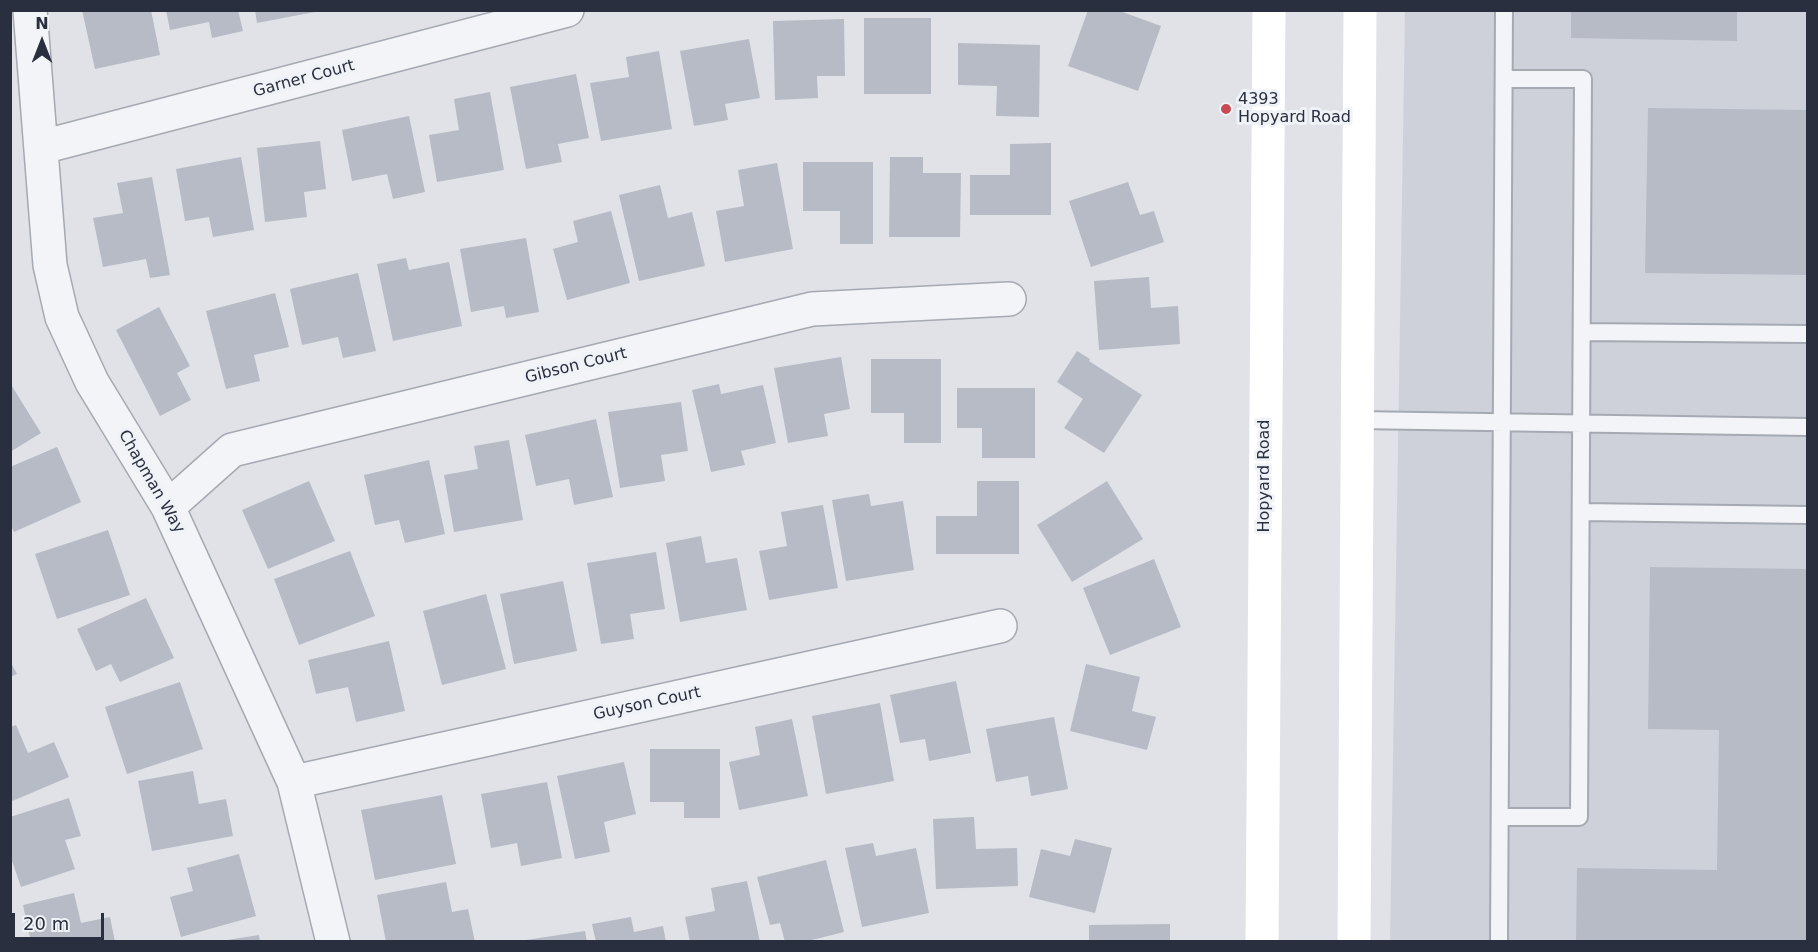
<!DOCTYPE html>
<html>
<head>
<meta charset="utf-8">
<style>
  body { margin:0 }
  #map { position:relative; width:1818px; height:952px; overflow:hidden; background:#e0e2e8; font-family:"DejaVu Sans",sans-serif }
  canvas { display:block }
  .frame { position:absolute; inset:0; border:12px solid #292f3f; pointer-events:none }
  .north { position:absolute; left:12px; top:12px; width:60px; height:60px; -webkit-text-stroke:4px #eff2f6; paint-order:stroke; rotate:0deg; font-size:16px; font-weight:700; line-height:24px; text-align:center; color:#292f3f }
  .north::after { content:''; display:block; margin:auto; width:21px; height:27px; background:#292f3f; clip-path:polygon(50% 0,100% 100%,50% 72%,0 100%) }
  .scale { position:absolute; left:12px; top:913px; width:92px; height:27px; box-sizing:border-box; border:3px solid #292f3f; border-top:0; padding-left:8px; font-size:18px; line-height:21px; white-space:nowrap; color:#292f3f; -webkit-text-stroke:4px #eff2f6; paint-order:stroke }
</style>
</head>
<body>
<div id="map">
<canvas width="1818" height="952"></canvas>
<div class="frame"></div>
<div class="north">N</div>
<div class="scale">20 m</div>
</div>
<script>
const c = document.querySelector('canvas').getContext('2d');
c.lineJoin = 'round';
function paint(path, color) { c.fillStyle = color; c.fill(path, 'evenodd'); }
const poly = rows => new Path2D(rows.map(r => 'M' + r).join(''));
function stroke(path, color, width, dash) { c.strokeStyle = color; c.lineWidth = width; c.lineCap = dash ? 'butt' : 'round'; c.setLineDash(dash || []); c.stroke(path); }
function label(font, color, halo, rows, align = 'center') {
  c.font = font + ' "DejaVu Sans",sans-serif'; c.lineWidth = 6; c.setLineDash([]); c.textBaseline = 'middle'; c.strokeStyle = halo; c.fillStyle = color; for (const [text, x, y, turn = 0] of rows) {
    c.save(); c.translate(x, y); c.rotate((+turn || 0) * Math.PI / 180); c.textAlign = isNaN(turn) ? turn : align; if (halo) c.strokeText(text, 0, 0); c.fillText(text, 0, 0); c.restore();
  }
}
const built = poly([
  [1405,11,1807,11,1807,941,1390,942]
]);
const building = poly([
  [82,10,151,10,160,55,95,69],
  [166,10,238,10,243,31,212,38,209,22,170,30],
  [255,10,315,10,315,12,257,23],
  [1088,10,1117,10,1161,26,1138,91,1068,66],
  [1571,10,1737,10,1737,41,1571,38],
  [864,18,931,18,931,94,864,94],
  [844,19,845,76,817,76,818,98,775,100,773,21],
  [749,39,760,98,725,104,728,120,694,126,680,51],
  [958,43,1040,45,1039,117,996,116,997,86,958,85],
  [659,51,672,129,601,141,590,83,629,77,626,57],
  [576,74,589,138,558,144,562,162,526,169,510,87],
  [490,92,504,170,437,182,429,135,459,130,454,99],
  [1648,108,1808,110,1808,275,1645,273],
  [409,116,425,192,393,199,387,174,352,181,342,130],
  [320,141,326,189,304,192,307,217,265,222,257,148],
  [1051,143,1051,215,970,215,970,175,1010,175,1010,144],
  [241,157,254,230,213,237,209,217,185,221,176,169],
  [890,157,923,157,923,173,961,173,960,237,889,237],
  [803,162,873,162,873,244,840,244,840,211,803,211],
  [777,163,793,249,725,262,716,211,744,206,738,170],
  [152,177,170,275,150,278,146,259,103,267,93,218,123,213,117,183],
  [1128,182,1140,215,1154,211,1164,242,1091,267,1069,201],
  [660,185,668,218,692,212,705,266,639,281,619,195],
  [611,211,630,283,567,300,553,249,578,242,573,221],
  [526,238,539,312,506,318,504,306,471,312,460,249],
  [406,258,409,270,449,262,462,326,393,341,377,264],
  [358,273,376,351,343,358,338,337,302,345,290,289],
  [1149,277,1151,308,1178,306,1180,344,1099,350,1094,281],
  [275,293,289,347,254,355,260,381,226,389,206,311],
  [159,307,190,366,177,373,191,400,160,416,116,330],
  [1077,351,1090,359,1089,361,1142,395,1104,453,1064,428,1083,399,1057,382],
  [841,357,850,409,824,414,828,436,788,443,774,368],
  [871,359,941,359,941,443,904,443,904,413,871,413],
  [10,383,41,433,10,452],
  [719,384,721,394,763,385,776,443,741,451,745,465,711,472,692,390],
  [957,388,1035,388,1035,458,982,458,982,428,957,428],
  [681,402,688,451,661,455,665,481,620,488,608,412],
  [596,419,613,497,574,505,569,479,536,486,525,435],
  [509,440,523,520,454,532,444,475,478,469,474,446],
  [57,447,81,502,14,532,10,524,10,467],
  [429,460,445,534,405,543,399,520,375,525,364,475],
  [309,481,335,541,268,569,242,510],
  [977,481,1019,481,1019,554,936,554,936,516,977,516],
  [1107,481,1143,539,1072,582,1037,525],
  [869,494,871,506,903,501,914,570,846,581,832,500],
  [823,505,838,588,769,600,759,551,787,546,781,512],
  [108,530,130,595,57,619,35,554],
  [701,536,706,563,737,558,747,610,680,622,666,543],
  [350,551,375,616,299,645,274,579],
  [656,552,665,609,630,614,634,639,601,644,587,563],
  [1154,559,1181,627,1110,655,1083,588],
  [1650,567,1808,569,1808,942,1576,942,1577,868,1717,870,1719,730,1648,729],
  [563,581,577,651,514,664,500,594],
  [486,594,506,669,442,685,423,611],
  [146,598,174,658,120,682,111,664,96,671,77,629],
  [389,641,405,711,356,722,348,687,316,694,308,660],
  [10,661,17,674,10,677],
  [1086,664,1140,677,1132,711,1156,717,1147,750,1070,731],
  [956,681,971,753,929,761,925,739,900,743,890,695],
  [180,682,203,749,127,774,105,707],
  [880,703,894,781,826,794,812,716],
  [1054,717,1068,789,1031,796,1028,776,996,782,986,729],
  [792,719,808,796,739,810,729,762,760,755,755,727],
  [16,725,28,753,54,742,69,777,10,802,10,727],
  [650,749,720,749,720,818,684,818,684,802,650,802],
  [624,762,636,814,604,822,610,852,575,859,557,776],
  [193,771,199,804,226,799,233,836,152,851,138,781],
  [547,782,562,858,521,866,517,843,491,848,481,794],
  [442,795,456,864,375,880,361,810],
  [69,798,81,836,65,840,75,869,21,887,10,855,10,817],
  [974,817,976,849,1017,848,1018,886,936,889,933,819],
  [1075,839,1112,848,1095,913,1029,897,1041,849,1070,856],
  [873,843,876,856,916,848,929,913,862,927,845,848],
  [239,854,256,916,181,937,170,897,193,891,187,868],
  [826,860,844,932,804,942,785,942,780,923,770,925,757,877],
  [747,881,760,942,690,942,685,917,715,911,711,888],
  [446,882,452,912,468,909,475,942,386,942,377,895],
  [74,893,81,923,110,917,115,942,31,942,23,905],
  [631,917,634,932,663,926,666,942,596,942,592,924],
  [1170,924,1170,942,1089,942,1089,925],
  [585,931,587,942,526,942,526,940],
  [259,935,260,942,227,942,227,940]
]);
const lane = poly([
  [1582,332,1808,334],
  [1357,420,1808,427],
  [1581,512,1808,515],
  [1500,817,1579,817,1583,79,1504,79],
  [1499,942,1504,10]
]);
const street = poly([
  [30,10,50,265,62,317,92,382,168,507,294,782,333,942],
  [42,147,567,10],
  [168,507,232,450,812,309,1009,299],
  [294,782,1000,626]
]);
const secondary = poly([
  [1262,942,1269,10],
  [1354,942,1360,10]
]);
const markers = [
  [1226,109,6,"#c84b53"]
];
const streetNames = [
  ["Garner Court",304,79,-15],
  ["Gibson Court",576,366,-14],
  ["Hopyard Road",1265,476,-90],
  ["Chapman Way",151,482,60],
  ["Guyson Court",647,704,-12]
];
const poiNames = [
  ["4393",1238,100],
  ["Hopyard Road",1238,118]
];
paint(built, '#ced1da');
paint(building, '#b7bbc5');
stroke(lane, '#a5a9b2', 20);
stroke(street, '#a5a9b2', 36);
stroke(lane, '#f2f4f7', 16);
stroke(street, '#f2f4f7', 33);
stroke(secondary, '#fff', 33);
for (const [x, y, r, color] of markers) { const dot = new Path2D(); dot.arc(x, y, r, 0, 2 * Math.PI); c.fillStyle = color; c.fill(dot); stroke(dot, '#eff2f6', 2); }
label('16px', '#292f3f', '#eff2f6', streetNames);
label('16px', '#292f3f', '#eff2f6', poiNames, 'left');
</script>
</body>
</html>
